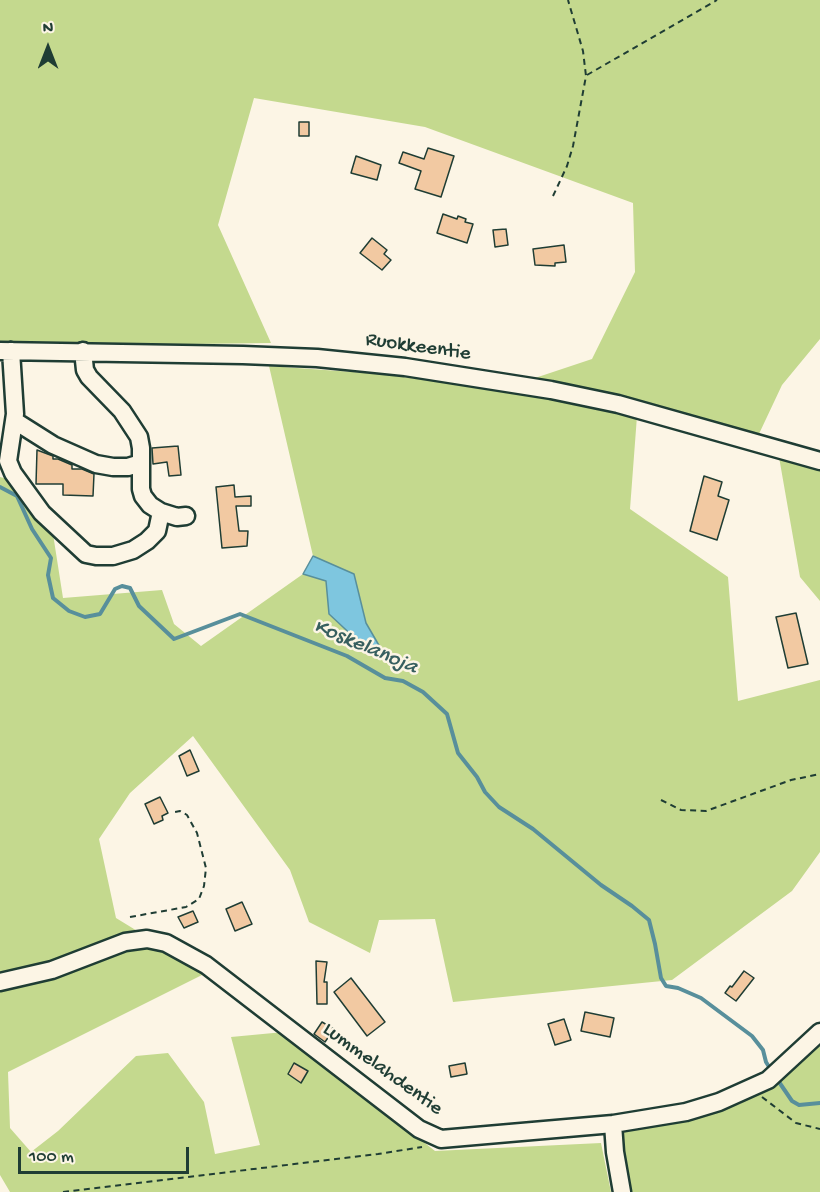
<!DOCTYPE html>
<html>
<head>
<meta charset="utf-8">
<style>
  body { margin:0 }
  #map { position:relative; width:820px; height:1192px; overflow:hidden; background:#fcf5e5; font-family:"Gochi Hand",sans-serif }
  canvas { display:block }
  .north { position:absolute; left:18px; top:18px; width:60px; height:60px; -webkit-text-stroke:4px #fcf5e5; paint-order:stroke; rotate:0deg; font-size:16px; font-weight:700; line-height:24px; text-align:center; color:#1f3d34 }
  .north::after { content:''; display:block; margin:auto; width:21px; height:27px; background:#1f3d34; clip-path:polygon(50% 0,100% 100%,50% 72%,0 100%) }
  .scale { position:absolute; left:18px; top:1147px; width:171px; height:27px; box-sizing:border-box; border:3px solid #1f3d34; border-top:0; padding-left:8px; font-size:18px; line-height:21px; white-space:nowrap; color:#1f3d34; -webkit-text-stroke:4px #fcf5e5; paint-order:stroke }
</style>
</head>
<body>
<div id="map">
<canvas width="820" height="1192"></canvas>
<div class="north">N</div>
<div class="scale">100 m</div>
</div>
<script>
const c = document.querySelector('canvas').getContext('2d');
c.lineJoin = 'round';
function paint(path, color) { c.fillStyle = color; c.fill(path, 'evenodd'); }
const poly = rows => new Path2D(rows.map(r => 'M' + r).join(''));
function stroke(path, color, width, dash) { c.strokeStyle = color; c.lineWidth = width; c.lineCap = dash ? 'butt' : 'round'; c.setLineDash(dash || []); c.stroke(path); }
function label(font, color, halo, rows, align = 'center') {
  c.font = font + ' "Gochi Hand",sans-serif'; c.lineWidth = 5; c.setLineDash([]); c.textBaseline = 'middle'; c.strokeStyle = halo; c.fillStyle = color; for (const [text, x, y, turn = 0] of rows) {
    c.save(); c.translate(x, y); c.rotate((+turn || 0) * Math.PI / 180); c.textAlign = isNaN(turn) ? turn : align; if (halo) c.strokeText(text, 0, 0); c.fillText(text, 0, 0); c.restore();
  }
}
const green = poly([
  [0,0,820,0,820,339,782,385,758,436,532,379,592,359,635,272,633,203,425,127,254,98,218,225,271,343,112,345,0,342],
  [269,366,381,374,536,395,637,416,630,509,728,577,738,701,820,680,820,852,792,891,672,980,453,1002,435,919,379,920,370,953,309,922,290,870,193,736,130,793,99,839,116,918,206,973,8,1072,10,1128,31,1152,58,1131,136,1056,168,1053,204,1102,215,1154,260,1145,231,1037,284,1032,435,1151,601,1143,611,1192,10,1192,0,1175,0,477,19,482,53,534,63,598,162,590,174,624,201,646,303,574,326,581,329,614,373,655,383,654,366,623,354,574,313,556],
  [779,457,820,468,820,601,800,577],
  [820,1040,820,1192,626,1192,619,1153,622,1128,740,1104,789,1071]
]);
const water = poly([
  [313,556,354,574,366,623,384,654,373,655,329,614,326,581,303,574,313,556]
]);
const stream = poly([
  [0,487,17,496,32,529,51,558,48,575,53,598,69,611,85,617,100,614,115,589,122,586,130,588,139,606,174,639,240,614,347,656,385,678,403,681,423,692,447,714,458,753,477,777,485,792,499,807,533,829,601,885,632,906,649,920,655,944,661,978,666,986,678,988,701,998,752,1036,763,1050,766,1062,771,1070],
  [777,1079,792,1101,799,1105,820,1103]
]);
const building = poly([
  [299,122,309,122,309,136,299,136,299,122],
  [428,148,454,156,441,197,415,189,421,171,399,163,403,152,424,159,428,148],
  [356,156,381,165,377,180,351,173,356,156],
  [443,214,457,219,458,216,466,219,465,222,473,224,467,243,437,233,443,214],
  [506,229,508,245,495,247,493,230,506,229],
  [372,238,387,250,384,254,391,260,382,270,360,253,372,238],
  [564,245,566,262,555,263,555,266,535,265,533,249,564,245],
  [178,446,181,475,169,476,167,462,153,464,152,448,178,446],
  [37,450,53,456,53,459,58,459,72,465,72,469,82,469,94,474,93,496,63,495,63,484,36,484,37,450],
  [704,476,722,482,718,496,729,500,717,540,690,531,704,476],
  [234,485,235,497,251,496,251,506,236,506,239,531,248,531,247,546,222,548,216,487,234,485],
  [796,613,808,664,788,668,776,617,796,613],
  [190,750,199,771,187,776,179,756,190,750],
  [160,797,168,813,162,816,163,820,154,824,145,804,160,797],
  [242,902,252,924,235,931,226,909,242,902],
  [193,911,198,922,184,928,178,917,193,911],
  [316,961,327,962,324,982,327,982,327,1004,317,1004,316,961],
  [744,971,754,978,736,1001,725,993,730,986,732,987,744,971],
  [351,978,385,1022,367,1036,334,992,351,978],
  [585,1012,614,1018,610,1037,581,1031,585,1012],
  [564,1019,571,1040,555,1045,548,1024,564,1019],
  [322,1022,334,1029,325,1042,314,1034,322,1022],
  [294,1063,308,1071,301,1083,288,1074,294,1063],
  [465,1063,467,1074,451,1077,449,1066,465,1063]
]);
const path = poly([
  [587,75,717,0],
  [553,196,567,166,573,146,586,76,583,51,568,0],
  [661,800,681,810,706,811,791,780,820,774],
  [130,917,186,907,199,899,204,886,206,868,197,833,187,815,180,811,175,812],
  [762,1097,796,1123,820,1129],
  [63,1192,378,1154,422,1147]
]);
const minor = poly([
  [0,351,243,355,317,358,405,367,551,390,618,404,820,461],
  [11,351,15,414,8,461,13,473,42,513,86,554,96,556,113,556,133,550,147,541,157,531,161,512],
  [83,351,85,370,89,377,122,411,139,437,141,448,141,489,143,496,150,505,161,512,177,517,186,516],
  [15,421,53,445,96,464,113,467,128,467,141,463],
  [0,982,52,970,125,942,147,939,166,943,206,965,419,1129,441,1139,613,1124,686,1112,719,1102,768,1080,820,1032],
  [613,1124,615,1152,622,1192]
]);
const streetNames = [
  ["Ruokkeentie",418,348,8],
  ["Lummelahdentie",382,1070,36]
];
const waterNames = [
  ["Koskelanoja",365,648,23]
];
paint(green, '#c4d98e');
paint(water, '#7ec6df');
stroke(water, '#588f9b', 1.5);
stroke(stream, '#588f9b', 4);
paint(building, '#f2c9a2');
stroke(building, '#1f3d34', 1.5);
stroke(minor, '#1f3d34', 21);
stroke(path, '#1f3d34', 2, [6, 4.5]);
stroke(minor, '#fcf5e5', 16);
label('21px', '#1f3d34', '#fcf5e5', streetNames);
label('italic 22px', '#375f5f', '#fcf5e5', waterNames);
</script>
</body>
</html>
